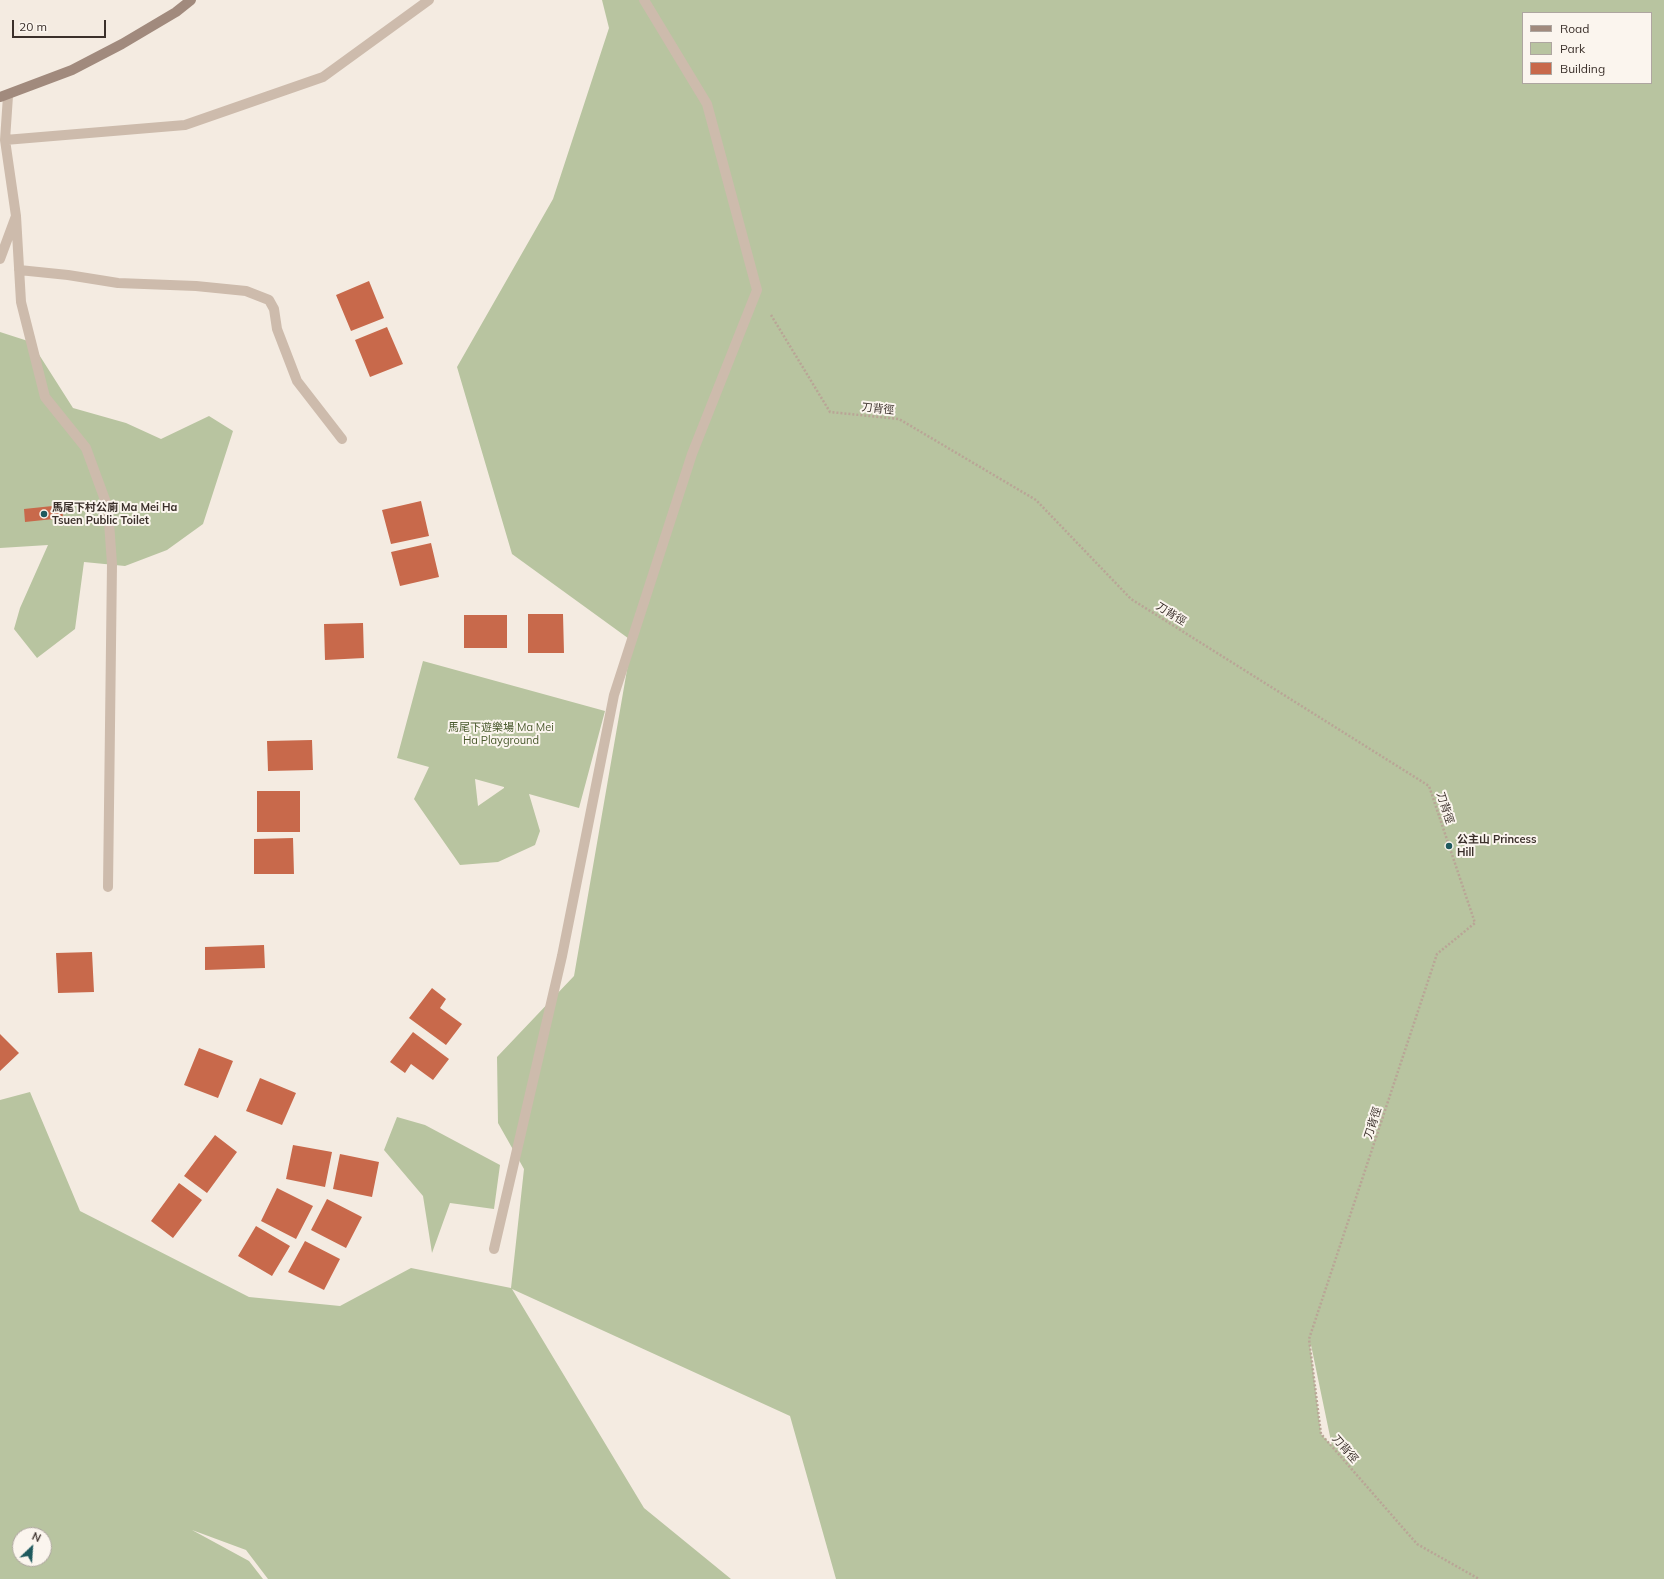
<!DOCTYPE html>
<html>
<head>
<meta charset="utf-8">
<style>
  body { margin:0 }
  #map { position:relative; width:1664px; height:1579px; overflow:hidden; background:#f4ebe1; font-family:Mulish,sans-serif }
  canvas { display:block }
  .legend { position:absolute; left:1522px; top:12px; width:130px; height:72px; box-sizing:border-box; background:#fbf5ee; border:1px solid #aea6a0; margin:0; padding:5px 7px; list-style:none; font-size:12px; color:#3b302b }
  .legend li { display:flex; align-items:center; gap:8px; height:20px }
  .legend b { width:20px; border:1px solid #aea6a0 }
  .north { position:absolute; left:12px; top:1527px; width:40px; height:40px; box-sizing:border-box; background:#fbf5ee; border:1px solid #aea6a0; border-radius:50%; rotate:25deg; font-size:11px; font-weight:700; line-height:16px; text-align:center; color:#3b302b }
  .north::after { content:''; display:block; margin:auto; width:14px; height:18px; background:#1f5a5e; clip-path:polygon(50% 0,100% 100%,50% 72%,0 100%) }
  .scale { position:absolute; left:12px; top:20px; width:94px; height:18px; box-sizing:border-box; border:2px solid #3b302b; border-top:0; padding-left:5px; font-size:12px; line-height:14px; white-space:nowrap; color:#3b302b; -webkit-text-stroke:3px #fbf5ee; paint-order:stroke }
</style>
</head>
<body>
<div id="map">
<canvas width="1664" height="1579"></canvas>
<ul class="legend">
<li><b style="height:5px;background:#a18a7d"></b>Road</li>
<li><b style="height:11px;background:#b8c4a0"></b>Park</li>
<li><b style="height:11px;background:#c8694b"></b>Building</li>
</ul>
<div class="north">N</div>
<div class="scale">20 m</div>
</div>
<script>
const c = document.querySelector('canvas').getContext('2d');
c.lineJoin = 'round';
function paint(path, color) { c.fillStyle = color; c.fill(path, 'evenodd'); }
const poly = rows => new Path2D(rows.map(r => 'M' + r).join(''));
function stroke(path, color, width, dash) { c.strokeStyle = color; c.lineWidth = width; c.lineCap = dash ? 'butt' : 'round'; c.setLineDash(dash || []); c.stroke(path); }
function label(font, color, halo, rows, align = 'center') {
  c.font = font + ' Mulish,"Noto Sans SC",sans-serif'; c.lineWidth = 4; c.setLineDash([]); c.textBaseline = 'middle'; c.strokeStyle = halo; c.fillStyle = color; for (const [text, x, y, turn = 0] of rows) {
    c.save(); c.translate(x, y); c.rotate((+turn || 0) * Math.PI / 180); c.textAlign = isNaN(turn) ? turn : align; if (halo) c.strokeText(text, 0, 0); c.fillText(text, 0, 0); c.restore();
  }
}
const green = poly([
  [602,0,1664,0,1664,1579,836,1579,790,1416,512,1289,644,1508,731,1579,268,1579,246,1550,192,1530,249,1561,263,1579,0,1579,0,1100,30,1092,80,1211,249,1297,340,1306,411,1268,511,1288,524,1169,498,1123,497,1057,574,976,632,641,512,554,457,367,553,199,609,28],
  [1523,13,1651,13,1651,83,1523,83],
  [1310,1345,1311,1345,1332,1446,1321,1434],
  [20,1535,44,1535,44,1559,20,1559],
  [0,332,31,342,73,408,126,423,161,439,209,416,233,431,203,524,167,550,125,566,84,562,75,629,37,658,14,629,20,608,48,545,0,548],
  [423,661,605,711,579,808,529,794,540,831,535,845,498,862,460,865,414,799,429,767,397,758],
  [475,779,504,787,504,788,478,806],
  [397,1117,425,1125,500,1165,494,1209,450,1203,432,1253,423,1196,384,1150]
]);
const building = poly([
  [369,281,384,318,351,331,336,295],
  [387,327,403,364,370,377,355,340],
  [421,501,429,536,391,544,382,510],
  [62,505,63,518,25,522,24,509],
  [431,543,439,577,400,586,391,552],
  [528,614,563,614,564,653,528,653],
  [464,615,507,615,507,648,464,648],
  [363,623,364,658,325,660,324,624],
  [312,740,313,770,268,771,267,741],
  [257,791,300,791,300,832,257,832],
  [293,838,294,874,254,874,254,839],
  [264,945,265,968,205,970,205,947],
  [92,952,94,992,58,993,56,953],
  [432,988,446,999,440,1008,462,1024,446,1045,409,1018],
  [413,1032,449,1059,433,1080,411,1064,405,1073,390,1062],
  [0,1034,19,1053,0,1071],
  [199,1048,233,1061,218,1098,184,1085],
  [260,1078,296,1093,282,1125,246,1111],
  [215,1135,237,1152,207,1193,184,1176],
  [293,1145,332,1152,325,1187,286,1179],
  [340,1154,379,1162,372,1197,333,1189],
  [179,1183,202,1200,173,1238,151,1221],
  [277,1188,313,1206,296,1239,261,1221],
  [327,1199,362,1217,346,1248,311,1230],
  [256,1226,290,1246,272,1276,238,1256],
  [305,1241,340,1259,324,1290,288,1272]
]);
const path = poly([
  [771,315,830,412,899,419,1036,500,1131,599,1429,786,1475,923,1437,954,1309,1339,1321,1434,1417,1544,1479,1579]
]);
const service = poly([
  [5,140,185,125,323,77,429,0],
  [16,216,21,302,45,397,86,448,108,508,112,564,108,887],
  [0,259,16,216,5,140,8,96],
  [19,270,68,275,118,283,196,286,246,291,269,300,274,309,277,329,297,381,342,439],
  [494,1249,562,956,614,695,692,454,757,290,707,104,644,0]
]);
const secondary = poly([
  [0,97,72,70,122,44,176,12,191,0]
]);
const markers = [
  [44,514,4,"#1f5a5e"],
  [1449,846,4,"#1f5a5e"]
];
const streetNames = [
  ["刀背徑",878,409,6],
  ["刀背徑",1171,614,32],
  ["刀背徑",1445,808,72],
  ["刀背徑",1373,1123,-72],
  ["刀背徑",1345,1449,49]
];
const poiNames = [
  ["馬尾下村公廁 Ma Mei Ha",52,508],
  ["Tsuen Public Toilet",52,521],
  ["公主山 Princess",1457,840],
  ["Hill",1457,853]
];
const parkNames = [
  ["馬尾下遊樂場 Ma Mei",501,728],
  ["Ha Playground",501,741]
];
paint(green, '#b8c4a0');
paint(building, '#c8694b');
stroke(path, '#b9a596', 2.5, [2, 2]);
stroke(service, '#cdbbac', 10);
stroke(secondary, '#a18a7d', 10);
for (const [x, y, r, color] of markers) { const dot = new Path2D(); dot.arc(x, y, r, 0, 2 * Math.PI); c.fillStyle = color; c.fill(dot); stroke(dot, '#fbf5ee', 1.5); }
label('11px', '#3b302b', '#fbf5ee', streetNames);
label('bold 11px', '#3b302b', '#fbf5ee', poiNames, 'left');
label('11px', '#4a5a2e', '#fbf5ee', parkNames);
</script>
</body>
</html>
